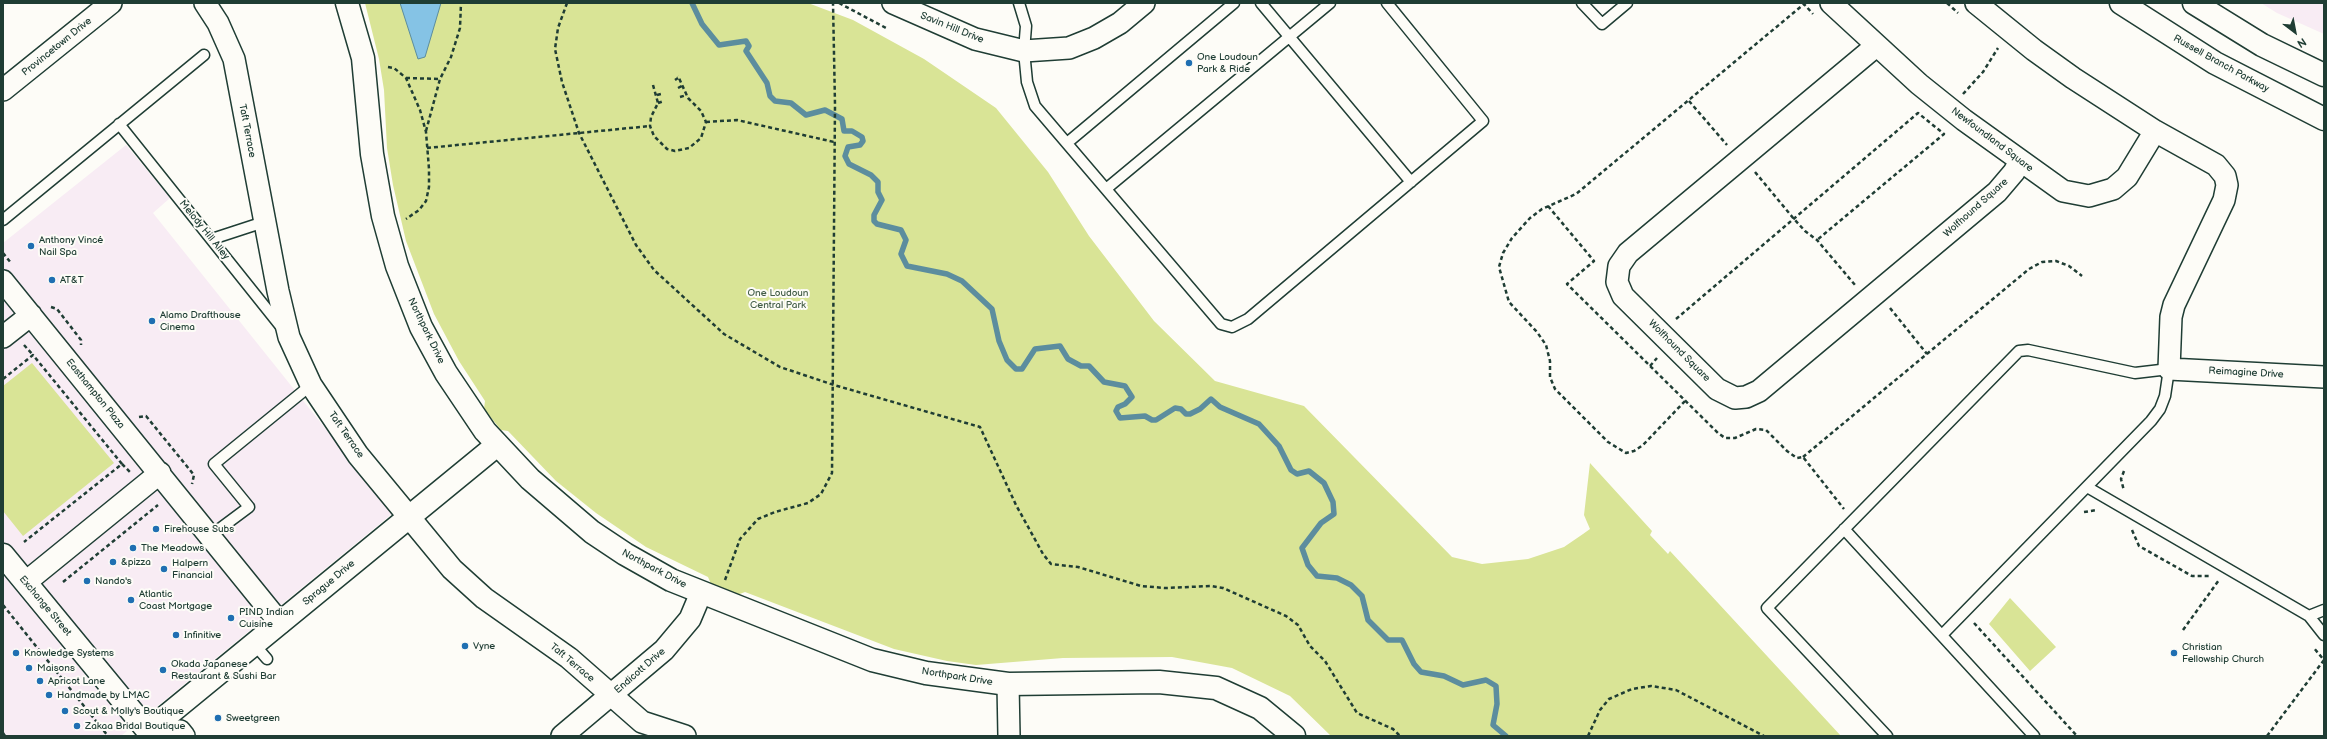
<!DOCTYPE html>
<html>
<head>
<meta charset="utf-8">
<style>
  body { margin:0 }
  #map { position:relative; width:2327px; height:739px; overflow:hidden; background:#fdfcf7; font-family:"Balsamiq Sans",sans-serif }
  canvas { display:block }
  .frame { position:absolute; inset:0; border:4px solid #1f3d34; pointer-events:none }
  .north { position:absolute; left:2275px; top:12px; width:40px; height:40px; -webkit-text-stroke:3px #fdfcf7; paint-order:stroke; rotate:148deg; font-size:11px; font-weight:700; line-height:16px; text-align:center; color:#1f3d34 }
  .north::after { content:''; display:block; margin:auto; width:14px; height:18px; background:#1f3d34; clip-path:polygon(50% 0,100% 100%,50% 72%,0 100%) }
</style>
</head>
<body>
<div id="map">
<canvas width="2327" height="739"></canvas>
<div class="frame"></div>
<div class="north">N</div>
</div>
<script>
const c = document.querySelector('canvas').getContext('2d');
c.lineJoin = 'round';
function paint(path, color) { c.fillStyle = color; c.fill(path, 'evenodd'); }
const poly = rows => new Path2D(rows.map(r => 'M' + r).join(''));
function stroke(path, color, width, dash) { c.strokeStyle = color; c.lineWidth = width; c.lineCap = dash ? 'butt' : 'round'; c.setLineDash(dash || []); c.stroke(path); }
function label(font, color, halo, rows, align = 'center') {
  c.font = font + ' "Balsamiq Sans",sans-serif'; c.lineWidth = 4; c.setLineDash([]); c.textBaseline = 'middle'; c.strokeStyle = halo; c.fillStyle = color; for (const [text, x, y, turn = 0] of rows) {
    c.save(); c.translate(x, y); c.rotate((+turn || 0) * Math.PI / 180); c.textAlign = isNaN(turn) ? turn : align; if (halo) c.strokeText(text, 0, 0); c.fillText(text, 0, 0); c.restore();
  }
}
const built = poly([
  [2261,3,2324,3,2324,34,2277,13],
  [126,145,170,198,153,213,393,513,121,736,3,736,3,243]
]);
const green = poly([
  [365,3,808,3,853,20,924,59,996,108,1048,172,1089,236,1154,321,1215,381,1304,406,1452,557,1482,564,1528,559,1564,547,1583,534,1590,529,1584,515,1590,463,1652,531,1650,535,1668,554,1670,551,1841,736,1331,736,1290,696,1232,668,1172,657,1063,658,976,665,947,661,894,649,745,592,737,595,711,584,708,577,646,547,596,513,556,481,508,431,501,430,484,409,485,401,459,361,434,314,406,241,393,185,387,148,384,90,379,59],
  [32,363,114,463,23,536,3,511,3,386],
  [2010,598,2056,647,2030,671,1989,624]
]);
const water = poly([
  [400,3,441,3,425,57,418,59,400,3]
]);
const stream = poly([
  [692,3,702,24,719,45,746,41,749,46,746,51,767,83,770,96,775,101,791,103,806,115,825,110,842,119,844,131,852,131,862,137,863,141,860,145,848,147,845,156,849,164,871,175,878,182,878,192,882,200,874,215,874,221,877,224,901,230,906,240,901,254,907,266,947,274,962,281,992,309,999,341,1007,360,1016,369,1022,369,1035,349,1060,346,1068,359,1081,366,1089,366,1104,382,1125,386,1132,397,1125,404,1118,407,1116,411,1120,418,1145,416,1152,420,1156,420,1175,408,1181,409,1186,414,1190,414,1200,409,1211,399,1220,407,1259,424,1279,446,1291,470,1297,474,1309,471,1324,483,1333,502,1334,514,1321,523,1302,548,1308,565,1317,576,1337,578,1351,585,1362,596,1368,620,1388,640,1402,640,1414,664,1421,672,1444,676,1463,685,1486,680,1496,686,1497,704,1493,725,1506,736]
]);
const path = poly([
  [567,3,558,28,555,49,562,82,579,133,636,245,654,270,724,334,780,367,834,385,980,427,1016,505,1043,554,1051,564,1078,567,1141,586,1165,588,1211,586,1223,588,1286,616,1298,625,1310,646,1325,661,1357,713,1393,729,1400,736],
  [839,3,886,28],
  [1947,3,1958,13],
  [388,67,394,68,406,78,420,110,426,132,429,169,429,187,426,201,419,210,406,219],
  [406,78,440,79],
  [675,80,678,78],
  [653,85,658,103,651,117,650,126,654,136,667,149,675,151,689,148,701,138,706,122,701,111,688,98,678,76],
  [678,88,682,86],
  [1963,94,1983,72,1998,48],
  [657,95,661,94],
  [680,97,687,95],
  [1689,101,1727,145],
  [658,103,664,101],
  [706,122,737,120,834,142],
  [426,131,440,79,451,57,460,28,461,3],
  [427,148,650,126],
  [1755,172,1794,219,1805,231,1817,240,1855,285],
  [1548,206,1594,261,1567,284,1718,433,1725,438,1735,438,1756,429,1766,430,1787,451,1797,458,1803,457,1844,509],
  [3,253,11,263],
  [51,307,57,309,81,340,81,345],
  [1890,308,1927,354],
  [1676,319,1918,113,1944,134,1817,240],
  [24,345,33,355],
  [1650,366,1657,358],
  [3,379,33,355,122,464,24,542],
  [1685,401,1643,445,1634,451,1626,453,1608,442,1555,389,1550,377,1550,361,1546,345,1537,332,1509,302,1499,267,1503,253,1512,238,1530,218,1542,209,1576,194,1804,4,1813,14],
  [139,417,146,416,194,475,192,484],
  [1803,457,2029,269,2042,262,2056,261,2069,266,2082,276],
  [122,464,130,472],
  [2124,471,2121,479,2124,491],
  [2084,512,2097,510],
  [2132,530,2139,546,2192,576,2209,576],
  [725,580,740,539,758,519,775,512,808,503,821,494,832,473,835,105,833,3],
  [63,582,158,505],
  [3,605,108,736],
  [1974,623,2077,736],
  [2183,630,2219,580],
  [3,733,5,736],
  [1588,736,1600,710,1609,699,1632,689,1651,686,1676,690,1764,736],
  [2267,736,2324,660,2313,647]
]);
const lane = poly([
  [1019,3,1026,26,1024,51,1027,82,1035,106,1221,324,1232,327,1248,319,1483,121,1387,3],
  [1261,3,1411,182],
  [1582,3,1602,24,1627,3],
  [119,124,282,328],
  [1067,143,1234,3],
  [1106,189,1330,3],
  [3,220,204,55],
  [212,239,264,222],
  [2087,487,2309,616,2324,610],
  [1844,529,2034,736],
  [210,536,249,507,214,464,311,385],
  [2309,616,2324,635],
  [254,644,267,659],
  [1887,736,1767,608,2019,351,2028,350,2135,373,2169,369,2165,396,2160,409,2151,421,1942,635]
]);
const street = poly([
  [205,3,218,23,234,59,278,291,289,337,311,385,358,455,452,569,484,598,569,658,642,722,685,736],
  [893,3,975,39,1024,51,1069,48,1094,38,1120,23,1144,3],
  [1831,3,1919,84,1964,120,2063,191,2089,196,2113,189,2127,177,2155,131],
  [1976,3,2034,50,2073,78,2155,131,2216,165,2225,176,2227,185,2224,200,2174,305,2171,317,2169,369,2324,377],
  [1876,46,1628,253,1619,266,1617,282,1623,296,1717,389,1735,398,1746,397,1759,391,1997,192,2014,172,2020,161],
  [3,90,111,3],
  [3,281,280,623],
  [3,337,31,315],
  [26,582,160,473],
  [1008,684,1009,736],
  [148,731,180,731,184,736],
  [562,736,664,650,690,619,701,593]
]);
const secondary = poly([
  [347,3,363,58,372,154,383,216,397,266,421,327,446,373,485,431,530,479,592,532,625,554,671,580,872,660,926,673,1008,684,1159,682,1216,688,1260,708,1294,736],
  [2121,3,2215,63,2324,119],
  [2194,3,2262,45,2324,75],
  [3,555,148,731,497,445]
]);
const markers = [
  [1189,63,4,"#1f6fb2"],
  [31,246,4,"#1f6fb2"],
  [52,280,4,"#1f6fb2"],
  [152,321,4,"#1f6fb2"],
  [156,529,4,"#1f6fb2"],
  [133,548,4,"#1f6fb2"],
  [113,562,4,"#1f6fb2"],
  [164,569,4,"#1f6fb2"],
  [87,581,4,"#1f6fb2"],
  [131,600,4,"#1f6fb2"],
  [231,618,4,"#1f6fb2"],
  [176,635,4,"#1f6fb2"],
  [465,646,4,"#1f6fb2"],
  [16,653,4,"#1f6fb2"],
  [2174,653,4,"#1f6fb2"],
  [29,668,4,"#1f6fb2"],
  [163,670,4,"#1f6fb2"],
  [40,681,4,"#1f6fb2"],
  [49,695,4,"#1f6fb2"],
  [65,711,4,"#1f6fb2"],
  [218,718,4,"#1f6fb2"],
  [77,726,4,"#1f6fb2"]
];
const streetNames = [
  ["Savin Hill Drive",952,28,22],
  ["Provincetown Drive",57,47,-39],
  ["Russell Branch Parkway",2221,64,29],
  ["Taft Terrace",247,131,79],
  ["Newfoundland Square",1992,140,37],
  ["Wolfhound Square",1976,208,-42],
  ["Melody Hill Alley",204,230,51],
  ["Northpark Drive",426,331,64],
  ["Wolfhound Square",1679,351,45],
  ["Reimagine Drive",2246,373,3],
  ["Easthampton Plaza",95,394,51],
  ["Taft Terrace",346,435,55],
  ["Northpark Drive",654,569,28],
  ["Sprague Drive",329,583,-40],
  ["Exchange Street",45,606,50],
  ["Taft Terrace",572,663,40],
  ["Endicott Drive",640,671,-41],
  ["Northpark Drive",957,677,9]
];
const poiNames = [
  ["One Loudoun",1197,57],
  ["Park & Ride",1197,69],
  ["Anthony Vincé",39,240],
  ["Nail Spa",39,252],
  ["AT&T",60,280],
  ["Alamo Drafthouse",160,315],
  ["Cinema",160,327],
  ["Firehouse Subs",164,529],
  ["The Meadows",141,548],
  ["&pizza",121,562],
  ["Halpern",172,563],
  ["Financial",172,575],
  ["Nando's",95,581],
  ["Atlantic",139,594],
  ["Coast Mortgage",139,606],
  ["PIND Indian",239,612],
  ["Cuisine",239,624],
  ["Infinitive",184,635],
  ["Vyne",473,646],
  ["Christian",2182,647],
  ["Fellowship Church",2182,659],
  ["Knowledge Systems",24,653],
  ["Okada Japanese",171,664],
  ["Restaurant & Sushi Bar",171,676],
  ["Maisons",37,668],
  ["Apricot Lane",48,681],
  ["Handmade by LMAC",57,695],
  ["Scout & Molly's Boutique",73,711],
  ["Sweetgreen",226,718],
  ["Zakaa Bridal Boutique",85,726]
];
const parkNames = [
  ["One Loudoun",778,293],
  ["Central Park",778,305]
];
paint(built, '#f8ecf4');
paint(green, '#d9e496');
paint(water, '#85c3e5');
stroke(water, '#5c8d9e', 1);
stroke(stream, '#5c8d9e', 5.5);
stroke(lane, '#1f3d34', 13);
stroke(street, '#1f3d34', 24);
stroke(secondary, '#1f3d34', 25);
stroke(path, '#1f3d34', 2.5, [4, 3]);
stroke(lane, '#fdfcf7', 10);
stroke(street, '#fdfcf7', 21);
stroke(secondary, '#fdfcf7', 22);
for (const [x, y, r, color] of markers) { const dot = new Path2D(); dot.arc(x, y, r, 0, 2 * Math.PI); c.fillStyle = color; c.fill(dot); stroke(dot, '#fdfcf7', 1.5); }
label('10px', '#1f3d34', '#fdfcf7', streetNames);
label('10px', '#1f3d34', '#fdfcf7', poiNames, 'left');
label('10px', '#445e48', '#fdfcf7', parkNames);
</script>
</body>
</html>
